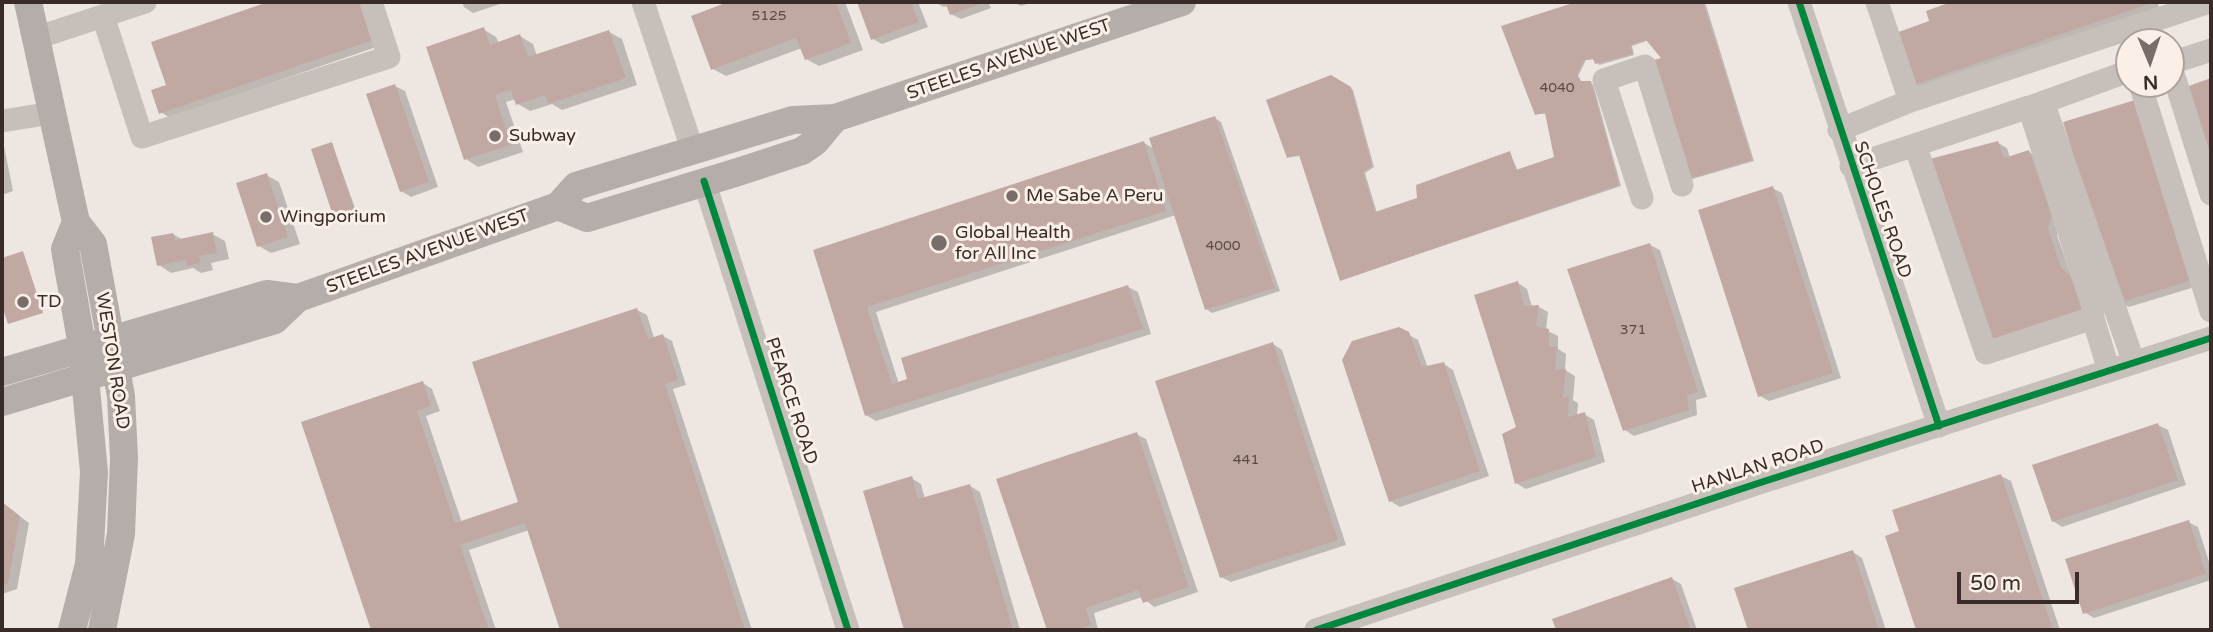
<!DOCTYPE html>
<html>
<head>
<meta charset="utf-8">
<style>
  body { margin:0 }
  #map { position:relative; width:2213px; height:632px; overflow:hidden; background:#eee7e1; font-family:"Varela Round",sans-serif }
  canvas { display:block }
  .frame { position:absolute; inset:0; border:4px solid #382b28; pointer-events:none }
  .north { position:absolute; left:2115px; top:28px; width:70px; height:70px; box-sizing:border-box; background:#faf0e8; border:2px solid #aca19b; border-radius:50%; rotate:178deg; font-size:19px; font-weight:700; line-height:28px; text-align:center; color:#382b28 }
  .north::after { content:''; display:block; margin:auto; width:24px; height:32px; background:#786d69; clip-path:polygon(50% 0,100% 100%,50% 72%,0 100%) }
  .scale { position:absolute; left:1957px; top:572px; width:122px; height:32px; box-sizing:border-box; border:4px solid #382b28; border-top:0; padding-left:9px; font-size:21px; line-height:24px; white-space:nowrap; color:#382b28; -webkit-text-stroke:5px #faf0e8; paint-order:stroke }
</style>
</head>
<body>
<div id="map">
<canvas width="2213" height="632"></canvas>
<div class="frame"></div>
<div class="north">N</div>
<div class="scale">50 m</div>
</div>
<script>
const c = document.querySelector('canvas').getContext('2d');
c.lineJoin = 'round';
function paint(path, color) { c.fillStyle = color; c.fill(path, 'evenodd'); }
const poly = rows => new Path2D(rows.map(r => 'M' + r).join(''));
function stroke(path, color, width, dash) { c.strokeStyle = color; c.lineWidth = width; c.lineCap = dash ? 'butt' : 'round'; c.setLineDash(dash || []); c.stroke(path); }
function label(font, color, halo, rows, align = 'center') {
  c.font = font + ' "Varela Round",sans-serif'; c.lineWidth = 6; c.setLineDash([]); c.textBaseline = 'middle'; c.strokeStyle = halo; c.fillStyle = color; for (const [text, x, y, turn = 0] of rows) {
    c.save(); c.translate(x, y); c.rotate((+turn || 0) * Math.PI / 180); c.textAlign = isNaN(turn) ? turn : align; if (halo) c.strokeText(text, 0, 0); c.fillText(text, 0, 0); c.restore();
  }
}
const shadow = poly([
  [274,2,370,2,385,44,170,118,161,112,168,86,154,43],
  [462,2,506,2,473,13,464,7],
  [733,2,845,2,863,50,819,66,806,59,802,48,726,76,713,69,694,17],
  [859,2,918,2,928,27,882,44,873,39],
  [934,2,988,2,991,8,961,19,951,14,948,6,944,7],
  [1013,2,1033,2,1021,6],
  [1582,2,1705,2,1754,161,1689,180,1664,59,1649,40,1632,46,1634,55,1599,65,1595,59,1586,60,1578,76,1582,83,1593,84,1621,186,1341,280,1301,156,1289,157,1330,77,1353,90,1374,167,1365,173,1377,213,1419,200,1510,153,1518,171,1556,159,1547,114,1536,113,1503,27],
  [1956,2,2157,2,2160,9,1922,90,1912,85,1932,22,1928,12],
  [483,29,496,37,499,43,520,36,533,44,537,56,609,32,622,39,637,85,562,110,552,104,530,111,518,104,516,99,506,102,523,152,478,167,466,159],
  [395,86,405,91,438,187,411,197,401,191],
  [1215,118,1221,122,1280,291,1212,313,1206,309,1176,215,876,312,899,384,1128,287,1138,292,1151,334,876,421,866,415,815,251,1144,143,1155,149],
  [2065,123,2198,286,2129,307,2120,302],
  [2,136,13,191,2,195],
  [1998,143,2007,148,2010,158,2029,152,2039,158,2061,221,2057,235,2071,275,2079,281,2094,318,1929,161],
  [332,144,358,216,339,222,337,221],
  [266,175,279,182,300,244,271,253,259,246],
  [1772,188,1782,193,1841,378,1769,401,1760,396],
  [173,234,183,240,212,234,225,241,229,259,211,263,213,270,201,273,193,268,171,273,159,265],
  [1650,245,1660,250,1707,397,1696,400,1697,415,1634,436,1625,430],
  [23,253,43,311,9,322,2,301,2,260],
  [1518,283,1527,289,1532,307,1539,307,1548,312,1546,330,1558,336,1558,349,1566,354,1565,370,1575,376,1573,400,1578,403,1577,416,1584,414,1594,420,1605,462,1526,489,1516,483],
  [637,310,647,315,654,338,663,336,672,341,686,385,673,389,752,630,562,630,529,530,469,550,496,630,372,630,303,423,423,383,432,389,440,411,426,416,462,523,520,503],
  [1399,329,1418,340,1428,368,1444,364,1453,370,1489,476,1400,507,1390,501],
  [1273,344,1282,350,1346,545,1231,582,1221,577],
  [2158,425,2168,430,2186,485,2062,527,2053,521],
  [1136,434,1146,439,1198,592,1154,607,1142,597,1094,613,1098,630,1049,630,998,480],
  [2001,476,2011,481,2060,630,1918,630,1887,537,1901,532],
  [911,478,921,484,925,499,970,486,980,492,1020,630,906,630,865,492],
  [2,503,29,523,17,589,2,594],
  [2188,522,2198,527,2211,568,2211,580,2094,618,2084,612],
  [1853,552,1862,558,1886,630,1750,630,1737,589],
  [1672,579,1681,584,1697,630,1558,630,1554,620]
]);
const building = poly([
  [268,2,363,2,376,39,159,114,151,90,166,85,151,42],
  [728,2,836,2,851,43,805,60,796,38,711,70,691,16],
  [857,2,911,2,919,22,871,40],
  [945,2,986,2,950,15],
  [1576,2,1703,2,1752,160,1685,180,1650,61,1661,58,1646,40,1630,45,1633,54,1595,64,1593,59,1584,60,1577,74,1581,81,1591,81,1619,185,1340,281,1299,155,1287,158,1266,100,1331,75,1351,87,1372,166,1363,172,1375,212,1417,198,1416,185,1510,151,1516,170,1554,157,1545,113,1535,115,1501,26],
  [1951,2,2155,2,1911,86,1893,34,1929,21,1926,11],
  [484,27,490,45,520,34,528,57,609,30,626,78,548,104,545,95,516,105,511,90,495,95,511,145,464,160,426,47],
  [2211,78,2211,170,2183,88],
  [395,84,429,182,400,192,366,94],
  [2135,100,2190,281,2118,303,2063,122],
  [1215,116,1275,288,1205,310,1149,138],
  [1144,141,1166,211,867,307,892,384,907,379,901,358,1128,285,1143,329,865,416,813,250],
  [1998,141,2004,158,2029,150,2052,215,2048,228,2061,268,2069,274,2086,312,1998,343,1983,333,1926,160],
  [332,142,356,215,335,222,311,149],
  [267,173,288,237,257,247,236,183],
  [1773,186,1833,373,1758,397,1698,210],
  [213,232,217,253,199,256,201,263,187,266,186,260,157,266,151,237,173,233,175,240],
  [1650,243,1698,392,1687,395,1689,410,1623,431,1567,269],
  [23,251,43,313,8,324,2,306,2,258],
  [1518,281,1524,306,1539,305,1536,326,1549,329,1549,347,1557,347,1555,370,1566,369,1563,398,1569,396,1568,417,1585,412,1596,457,1515,484,1502,434,1516,427,1474,295],
  [637,308,648,339,663,334,678,380,665,384,745,630,560,630,525,523,460,545,489,630,371,630,301,422,423,381,431,406,417,411,455,523,518,502,472,362],
  [1399,327,1409,332,1422,367,1444,362,1480,471,1389,502,1342,360,1352,341],
  [1273,342,1338,540,1220,578,1155,381],
  [2158,423,2178,480,2052,522,2032,465],
  [1137,432,1189,587,1143,603,1138,590,1086,608,1091,625,1075,630,1047,630,996,479],
  [2001,474,2053,630,1916,630,1885,536,1899,531,1892,510],
  [912,476,918,499,970,484,1013,630,904,630,863,491],
  [2,502,20,516,8,584,2,586],
  [2189,520,2206,574,2083,614,2065,559],
  [1853,550,1879,630,1748,630,1734,588],
  [1672,577,1691,630,1556,630,1552,619]
]);
const minor = poly([
  [643,2,693,151],
  [1799,2,1939,426],
  [1877,2,1910,101],
  [103,16,142,137,389,57,371,2],
  [36,38,145,2],
  [2171,63,2211,50],
  [2171,67,2211,194],
  [2140,84,2211,311],
  [2043,102,2134,363],
  [2030,107,2129,71],
  [2,121,52,113],
  [1839,130,1910,101,2210,2],
  [1851,166,1915,145],
  [704,181,848,630],
  [1642,198,1604,80,1645,66,1682,185],
  [2093,318,2092,304,2029,107,1915,145,1986,353,2093,318,2109,371],
  [1316,630,1759,483,2211,338]
]);
const major = poly([
  [28,2,76,222,93,244,121,396,124,458,121,534,102,630],
  [558,206,587,218,738,172,802,151,815,142,835,118],
  [2,372,267,294,298,298],
  [2,402,275,320,298,298,558,206,576,186,793,120,835,118,1182,2],
  [72,630,89,564,94,472,82,346,65,249,76,222]
]);
const cycleway = poly([
  [1799,2,1939,426],
  [704,181,848,630],
  [1316,630,1759,483,2211,338]
]);
const markers = [
  [495,136,7,"#786d69"],
  [1012,196,7,"#786d69"],
  [266,217,7,"#786d69"],
  [939,243,9,"#786d69"],
  [23,302,7,"#786d69"]
];
const numberNames = [
  ["5125",769,16],
  ["4040",1557,88],
  ["4000",1223,246],
  ["371",1633,330],
  ["441",1246,460]
];
const streetNames = [
  ["STEELES AVENUE WEST",1009,60,-19],
  ["SCHOLES ROAD",1882,210,71],
  ["STEELES AVENUE WEST",428,252,-20],
  ["WESTON ROAD",112,361,81],
  ["PEARCE ROAD",791,401,72],
  ["HANLAN ROAD",1758,467,-18]
];
const poiNames = [
  ["Subway",509,136],
  ["Me Sabe A Peru",1026,196],
  ["Wingporium",280,217],
  ["Global Health",955,233],
  ["for All Inc",955,254],
  ["TD",37,302]
];
paint(shadow, '#0003');
paint(building, '#c2a8a2');
stroke(minor, '#c7bfba', 23);
stroke(major, '#b5ada9', 28);
stroke(cycleway, '#00873e', 7);
for (const [x, y, r, color] of markers) { const dot = new Path2D(); dot.arc(x, y, r, 0, 2 * Math.PI); c.fillStyle = color; c.fill(dot); stroke(dot, '#faf0e8', 2.5); }
label('14px', '#5a4a46', null, numberNames);
label('18px', '#382b28', '#faf0e8', streetNames);
label('18px', '#382b28', '#faf0e8', poiNames, 'left');
</script>
</body>
</html>
